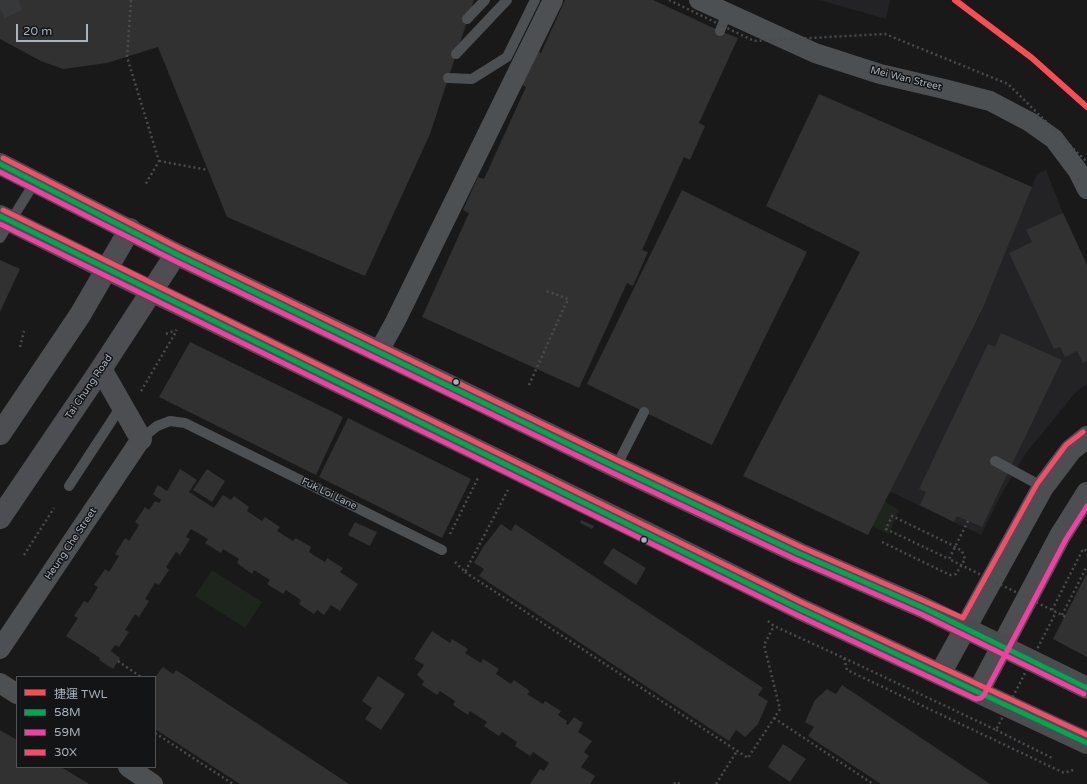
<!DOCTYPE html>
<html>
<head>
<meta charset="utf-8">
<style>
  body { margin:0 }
  #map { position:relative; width:1087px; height:784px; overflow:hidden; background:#19191a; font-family:"Varela Round","Noto Sans TC",sans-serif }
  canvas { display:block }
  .legend { position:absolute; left:16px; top:676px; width:140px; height:92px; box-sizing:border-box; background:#131416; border:1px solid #4f5458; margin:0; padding:5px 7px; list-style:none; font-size:12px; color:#a9b3bc }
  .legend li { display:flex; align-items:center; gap:8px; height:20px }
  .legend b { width:20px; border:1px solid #4f5458 }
  .scale { position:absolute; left:16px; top:24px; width:72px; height:18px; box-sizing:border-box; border:2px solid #a9b3bc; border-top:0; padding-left:5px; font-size:12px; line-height:14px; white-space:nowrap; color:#a9b3bc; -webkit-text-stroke:3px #131416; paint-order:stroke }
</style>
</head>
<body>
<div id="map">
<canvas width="1087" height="784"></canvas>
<ul class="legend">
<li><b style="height:5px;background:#f64e54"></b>捷運 TWL</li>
<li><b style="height:5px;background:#00a651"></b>58M</li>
<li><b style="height:5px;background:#f240a1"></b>59M</li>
<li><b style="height:5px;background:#f44d6c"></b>30X</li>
</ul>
<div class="scale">20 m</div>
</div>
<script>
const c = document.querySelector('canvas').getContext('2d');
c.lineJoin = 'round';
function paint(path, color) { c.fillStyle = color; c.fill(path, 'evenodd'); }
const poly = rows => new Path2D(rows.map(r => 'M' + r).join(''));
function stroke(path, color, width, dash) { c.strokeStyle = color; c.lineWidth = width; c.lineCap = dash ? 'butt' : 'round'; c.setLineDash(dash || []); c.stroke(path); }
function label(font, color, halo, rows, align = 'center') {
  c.font = font + ' "Varela Round",sans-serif'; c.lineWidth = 3; c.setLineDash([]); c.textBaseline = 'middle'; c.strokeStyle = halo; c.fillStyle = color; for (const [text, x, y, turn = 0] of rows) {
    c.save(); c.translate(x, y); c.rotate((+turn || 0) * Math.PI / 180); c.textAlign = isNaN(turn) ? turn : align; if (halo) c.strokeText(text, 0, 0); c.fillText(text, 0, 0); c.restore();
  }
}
const built = poly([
  [820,0,890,0,886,19],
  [1046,170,1063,213,1087,265,1087,384,1076,392,1026,453,1002,493,981,535,887,490,970,318,977,322,1037,174]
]);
const green = poly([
  [844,476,899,510,889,534,850,516],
  [212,570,262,602,245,628,195,596]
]);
const pier = poly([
  [9,359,94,417,57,478,58,479,0,568,0,372]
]);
const building = poly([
  [0,0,474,0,430,134,365,276,227,217,158,47,107,63,63,69,41,61,0,39],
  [565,0,653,0,720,31,738,38,699,123,705,126,690,160,684,157,642,250,648,252,633,286,627,283,579,388,422,317,469,213,463,210,478,177,484,179,526,87,520,84,535,50,541,53],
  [819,94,1032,187,982,310,868,535,743,476,860,252,766,206],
  [682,190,807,252,712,445,587,384],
  [1063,213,1087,265,1087,361,1083,363,1077,351,1065,357,1060,347,1054,349,1009,253,1032,242,1026,230],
  [0,260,20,269,0,312],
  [1001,333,1062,360,982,527,957,516,954,522,920,505,926,492,919,489,988,344,995,347],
  [190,342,343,417,316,475,159,397],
  [348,418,471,479,442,538,319,477],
  [180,469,197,480,189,492,214,508,223,495,231,500,234,496,249,507,247,511,262,521,265,517,280,527,277,531,293,541,296,538,311,547,309,552,325,562,327,558,343,568,340,572,358,584,340,611,331,605,324,615,317,610,314,614,299,604,301,600,286,590,283,594,267,584,270,580,254,570,252,574,237,563,239,559,223,549,221,553,205,543,208,539,191,529,186,537,190,539,180,555,176,552,166,567,169,570,159,585,155,583,145,599,149,601,139,617,135,614,125,630,129,632,119,647,115,645,111,651,120,658,113,669,99,660,100,658,66,636,78,618,74,616,84,601,88,603,98,587,94,585,105,569,109,572,119,556,115,554,125,538,129,541,139,525,135,522,145,507,149,510,155,501,159,503,161,500,153,494,158,485,167,491],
  [207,469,225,481,212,502,193,490],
  [581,520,594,526,592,529,580,523],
  [355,522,377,532,370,546,348,535],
  [501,524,511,531,515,524,763,688,758,695,768,701,758,724,745,737,736,730,729,741,479,576,484,569,474,563,483,547],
  [613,548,646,568,636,585,603,563],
  [1087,573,1087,657,1053,639],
  [432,631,450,643,452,639,468,649,465,653,481,663,483,659,499,669,496,674,511,684,514,680,530,691,527,694,543,704,545,701,561,711,558,715,567,721,566,724,568,725,574,717,583,723,578,732,592,741,584,752,589,756,581,767,595,776,590,784,530,784,540,769,544,771,549,763,533,752,530,756,515,746,517,742,502,732,499,736,484,726,487,722,470,711,468,715,453,705,455,701,440,691,437,695,422,685,424,681,417,675,424,665,414,659],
  [163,667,173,674,176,670,349,784,240,784,155,729,155,677],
  [378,676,405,694,381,730,365,719,372,708,362,701],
  [842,685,990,784,881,784,808,736,814,727,805,722,815,700,827,689,836,694],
  [0,730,17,740,17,767,61,767,89,784,0,784],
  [783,744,806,759,790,782,768,767]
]);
const highwayTunnel = poly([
  [0,8,18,0]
]);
const path = poly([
  [131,0,127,57,159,161,145,185],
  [159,161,208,170],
  [166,334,176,330],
  [20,347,24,331],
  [529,385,568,299,544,290],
  [141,391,177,330],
  [450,534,479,476],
  [882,542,950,575,956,574,965,559,962,551,952,545,892,516,886,529,949,559],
  [24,555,54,508],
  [455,562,465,572,508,490],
  [465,572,748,758,780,709,764,645,774,626],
  [1052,610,1083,549,1087,551],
  [1062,615,1087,566],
  [768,621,774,626,844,658,847,670,1064,773,1076,769],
  [118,661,141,677],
  [774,718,873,784],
  [996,730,1054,759],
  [155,733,233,784],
  [674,784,676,782,680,784],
  [716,784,737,751]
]);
const lane = poly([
  [467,19,485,0],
  [720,31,727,13],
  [456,54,507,0],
  [448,78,472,79,507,57,535,0],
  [0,238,35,182],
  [141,439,157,426,170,421,185,423,442,550],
  [995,461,1043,487],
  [616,467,644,412],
  [69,486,122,405]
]);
const street = poly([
  [699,0,815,53,880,74,944,89,990,101,1030,122,1054,139,1078,171,1087,189],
  [379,351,395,322,553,0],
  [0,649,141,439],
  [0,683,17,694],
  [128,767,153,784]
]);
const secondary = poly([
  [101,369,141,439],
  [0,434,80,315,130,229],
  [0,518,101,369,176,254],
  [940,674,1043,487,1071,450,1087,437],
  [978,692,1060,536,1087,493]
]);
const primary = poly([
  [0,164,176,254,450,386,616,467,798,553,924,608,1087,688],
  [0,216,106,269,647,533,800,609,1087,743]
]);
const pathBridge = poly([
  [669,0,754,41,885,34,1008,84,1087,162],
  [968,521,949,559,1066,617],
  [844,658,996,730,1056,612]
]);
const bus1 = poly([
  [0,164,176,254,616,467,798,553,924,608,1087,688],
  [0,216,800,609,1087,743]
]);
const bus2 = poly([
  [0,172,173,260,613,473,795,559,921,614,1084,694],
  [0,224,797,615,976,699,981,698,984,695,1066,539,1087,506]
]);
const bus3 = poly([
  [3,158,179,248,619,461,801,547,963,618,1037,484,1066,445,1083,432],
  [3,210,803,603,1087,735]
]);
const metro1 = poly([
  [955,0,1032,58,1087,107]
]);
const markers = [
  [456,382,3.5,"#a9b3bc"],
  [644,540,3.5,"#a9b3bc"]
];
const streetNames = [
  ["Mei Wan Street",906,79,14],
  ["Tai Chung Road",89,387,-56],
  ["Fuk Loi Lane",329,494,26],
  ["Heung Che Street",71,544,-56]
];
paint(built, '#232326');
paint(green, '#1d251d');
paint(pier, '#19191a');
paint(building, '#313132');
stroke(highwayTunnel, '#36383a', 22, [22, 11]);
stroke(path, '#494b4e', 2.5, [2, 3]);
stroke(lane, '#4d5053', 10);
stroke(street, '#4d5053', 20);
stroke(secondary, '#4c4e51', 22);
stroke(primary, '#4a4c4f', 22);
stroke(pathBridge, '#494b4e', 2.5, [2, 3]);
stroke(bus1, '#00a651', 5);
stroke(bus2, '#f240a1', 5);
stroke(bus3, '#f44d6c', 5);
stroke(metro1, '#f64e54', 6);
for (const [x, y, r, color] of markers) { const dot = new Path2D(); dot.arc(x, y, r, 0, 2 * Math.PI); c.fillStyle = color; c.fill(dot); stroke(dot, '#131416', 1.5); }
label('10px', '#a9b3bc', '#131416', streetNames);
</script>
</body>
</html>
